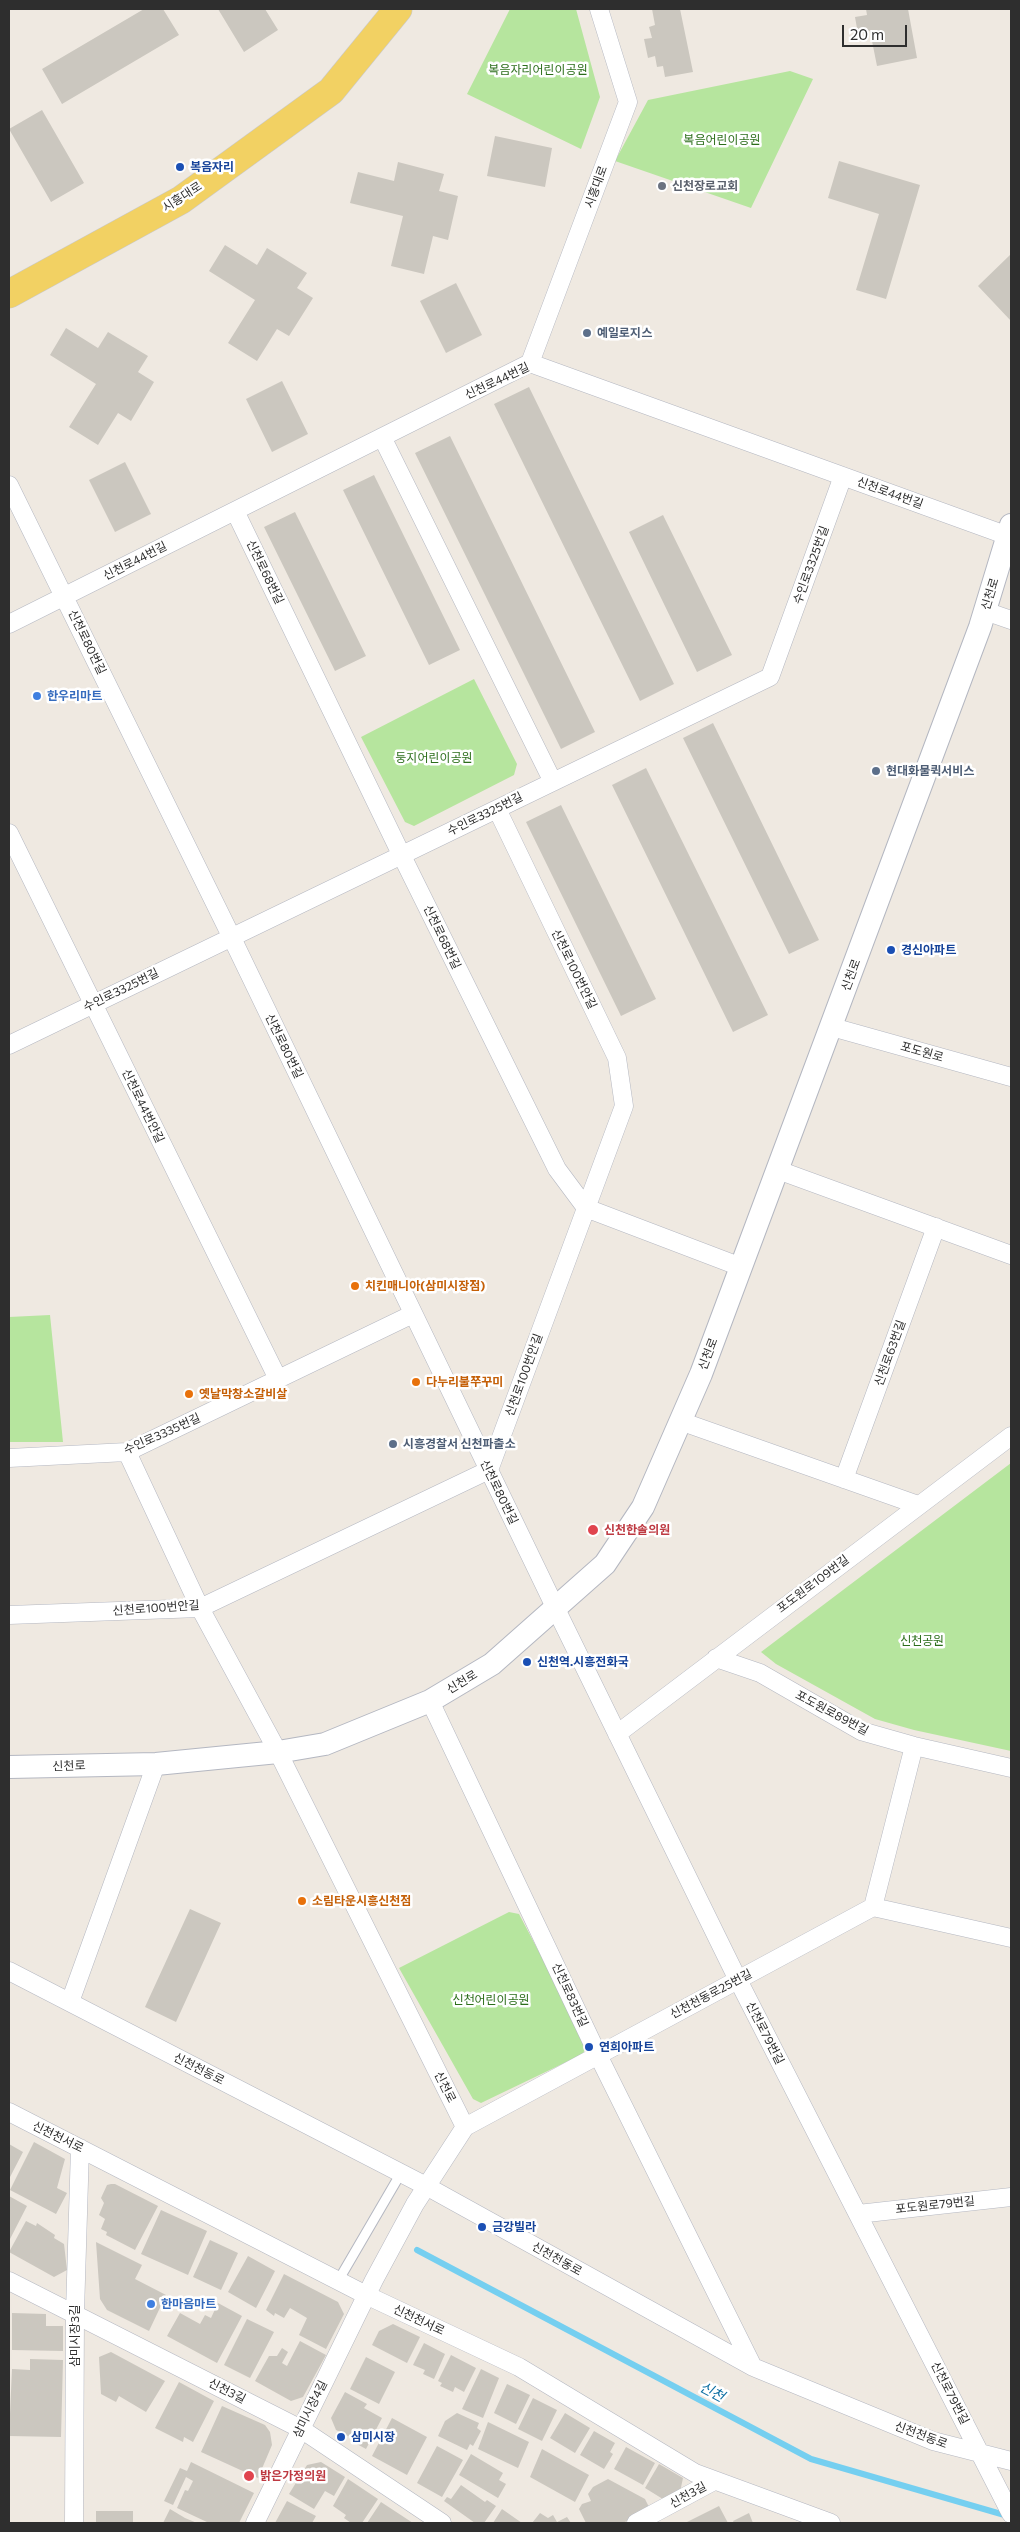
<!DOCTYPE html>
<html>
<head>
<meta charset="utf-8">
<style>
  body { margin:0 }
  #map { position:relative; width:1020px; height:2532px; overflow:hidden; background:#efe9e1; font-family:Commissioner,sans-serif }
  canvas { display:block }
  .frame { position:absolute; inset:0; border:10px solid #2e2e2e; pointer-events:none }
  .scale { position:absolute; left:842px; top:25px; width:65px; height:22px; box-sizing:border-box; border:2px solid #2e2e2e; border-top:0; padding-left:6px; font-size:15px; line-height:18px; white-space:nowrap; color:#2e2e2e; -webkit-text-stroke:4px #fff; paint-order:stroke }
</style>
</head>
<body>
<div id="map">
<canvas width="1020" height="2532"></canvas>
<div class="frame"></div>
<div class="scale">20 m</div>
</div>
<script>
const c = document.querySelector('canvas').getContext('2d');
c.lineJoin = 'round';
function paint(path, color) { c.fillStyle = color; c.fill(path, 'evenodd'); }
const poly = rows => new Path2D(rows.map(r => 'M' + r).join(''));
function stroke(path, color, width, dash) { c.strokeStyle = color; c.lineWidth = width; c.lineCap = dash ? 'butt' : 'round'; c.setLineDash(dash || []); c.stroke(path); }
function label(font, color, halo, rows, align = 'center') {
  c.font = font + ' Commissioner,"Noto Sans KR",sans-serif'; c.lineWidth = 5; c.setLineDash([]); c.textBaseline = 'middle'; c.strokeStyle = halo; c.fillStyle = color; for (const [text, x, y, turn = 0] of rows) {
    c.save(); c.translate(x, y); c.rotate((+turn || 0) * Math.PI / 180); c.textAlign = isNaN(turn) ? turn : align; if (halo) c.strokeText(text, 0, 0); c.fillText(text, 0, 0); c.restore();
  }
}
const green = poly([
  [510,9,576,9,600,97,581,149,467,94],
  [790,71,813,79,751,208,615,161,648,100],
  [474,679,517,764,514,775,414,826,405,822,361,737],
  [50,1315,63,1442,9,1442,9,1317],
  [1011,1463,1011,1751,914,1730,875,1719,776,1664,761,1652],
  [509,1912,519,1914,587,2043,583,2054,481,2103,473,2099,399,1968]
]);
const stream = poly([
  [417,2250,811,2459,1008,2516]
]);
const building = poly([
  [144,9,163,9,179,35,62,104,42,69],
  [218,9,265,9,278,30,244,52],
  [652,9,680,9,693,72,665,77,663,66,657,67,655,56,648,58,644,39,652,38,649,27,655,25],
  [866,9,908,9,917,58,877,66,870,31,858,34,855,17,867,15],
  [42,110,84,183,51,202,9,129],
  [495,136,552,148,545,187,487,176],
  [839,161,920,185,886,299,856,290,879,214,828,198],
  [398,162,444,174,439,191,458,196,448,240,433,236,424,274,391,266,403,216,350,203,358,172,394,181],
  [225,245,257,265,267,248,307,273,297,288,313,298,289,336,277,329,257,361,228,343,255,300,209,271],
  [1011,254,1011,321,978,286],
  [456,283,482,335,446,353,420,301],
  [66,328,98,348,108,332,148,356,138,372,154,382,131,421,118,413,98,445,69,427,96,384,50,355],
  [282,381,308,434,272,452,246,399],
  [529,387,674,684,640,701,494,404],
  [450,436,595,732,561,749,415,453],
  [125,462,151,514,115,532,89,480],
  [374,475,460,650,429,665,343,490],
  [295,512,366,656,335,671,264,527],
  [663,515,732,655,697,672,629,532],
  [713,723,819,940,789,954,683,738],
  [646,768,768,1015,733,1032,612,785],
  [561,805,656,999,621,1016,526,822],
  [190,1909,221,1923,176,2022,145,2007],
  [34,2142,65,2159,57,2188,67,2193,56,2214,10,2190],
  [9,2144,23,2152,9,2179],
  [111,2184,115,2184,158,2206,135,2250,106,2235,107,2232,101,2229,105,2219,99,2215,104,2203,101,2198,107,2185],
  [9,2196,27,2206,9,2241],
  [161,2210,207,2231,188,2275,141,2254],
  [26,2221,36,2226,37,2223,55,2235,54,2238,64,2244,67,2270,54,2277,9,2252],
  [210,2240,238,2253,221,2290,193,2277],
  [96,2242,142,2265,135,2279,166,2295,149,2331,107,2310,100,2299],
  [248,2256,275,2271,256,2308,228,2292],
  [284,2274,338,2302,344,2314,326,2349,299,2335,307,2318,290,2308,284,2318,275,2313,274,2316,266,2310],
  [218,2303,242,2316,217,2363,167,2336,180,2313,200,2324,205,2315,211,2318],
  [12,2313,46,2314,46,2326,63,2326,63,2351,12,2350],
  [247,2319,274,2332,250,2378,224,2365],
  [393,2324,420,2337,407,2363,372,2345,379,2331],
  [300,2341,326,2355,303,2397,291,2401,255,2381,269,2356,277,2356,282,2348,288,2352,282,2363,287,2366],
  [424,2343,445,2354,434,2379,423,2374,425,2370,413,2365],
  [111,2352,165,2381,146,2412,119,2396,116,2402,101,2394,99,2357],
  [451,2355,476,2368,464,2392,455,2387,453,2392,440,2386,442,2383,438,2381],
  [366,2357,395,2372,379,2404,350,2389],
  [30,2359,63,2360,61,2437,9,2436,12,2369,30,2370],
  [481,2369,499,2378,483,2418,462,2409],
  [179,2382,214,2401,193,2442,184,2437,183,2442,155,2428],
  [507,2384,530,2395,516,2424,494,2413],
  [345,2392,367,2404,364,2408,382,2418,366,2449,355,2443,356,2440,336,2430,331,2418],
  [533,2398,557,2410,542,2441,518,2429],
  [222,2406,265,2425,270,2432,272,2445,258,2478,201,2452],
  [457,2413,479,2423,477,2428,481,2431,473,2446,470,2444,467,2450,438,2436,445,2421],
  [565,2413,590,2428,575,2453,550,2438],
  [392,2418,427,2437,407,2475,372,2456],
  [488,2422,529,2442,518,2468,478,2449],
  [594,2431,615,2443,610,2452,613,2454,604,2469,580,2455],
  [437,2446,463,2460,442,2497,417,2483],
  [626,2447,655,2463,643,2485,614,2469],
  [542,2449,589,2475,575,2502,530,2477],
  [471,2454,503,2473,499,2480,506,2484,498,2498,459,2475],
  [191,2462,254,2493,239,2523,209,2523,177,2508,185,2490,188,2491,193,2481,186,2477,173,2505,164,2501,180,2468,187,2471],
  [321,2462,345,2477,334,2496,325,2491,314,2509,289,2494,307,2465],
  [659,2464,683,2478,680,2492,666,2501,645,2488],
  [348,2479,378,2499,362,2523,351,2523,344,2518,346,2515,333,2506],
  [608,2479,645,2499,650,2509,623,2523,586,2523,579,2509,582,2504,591,2501,588,2494,593,2487],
  [461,2485,485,2502,487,2500,496,2506,484,2523,475,2523,444,2501,447,2497,451,2499],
  [287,2501,316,2516,312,2523,275,2523],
  [381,2502,413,2523,367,2523],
  [719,2506,728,2523,685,2523],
  [170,2509,185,2518,197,2523,163,2523],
  [502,2509,522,2523,493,2523],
  [96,2511,133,2511,133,2523,96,2523],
  [540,2513,548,2518,553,2515,557,2522,567,2517,571,2523,532,2523],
  [749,2513,753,2523,734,2523,733,2521]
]);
const service = poly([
  [338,2281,401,2173]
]);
const minor = poly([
  [530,363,628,102,599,9],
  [382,437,553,782],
  [9,485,231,936,556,1609,738,1980,1011,2514],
  [235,511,401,854,557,1169,586,1208,741,1267],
  [985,611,1011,620],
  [9,624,530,363,1011,537],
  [9,833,278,1379],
  [832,1027,1011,1077],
  [9,1045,770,677,843,476],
  [778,1170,1011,1255],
  [680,1421,918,1505],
  [127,1452,200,1608,278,1752,465,2127],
  [9,1458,127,1452,413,1314],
  [844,1479,936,1227],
  [9,1615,200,1608,489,1470,624,1106,617,1058,497,809],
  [716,1658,760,1673,861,1731,914,1746,1011,1768],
  [430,1701,598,2055,753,2367],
  [617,1734,1011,1436],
  [873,1907,1011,1938],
  [9,1971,426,2186,753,2367,933,2441,1011,2461],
  [70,2002,156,1764],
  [9,2112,366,2295,519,2367,695,2473,831,2523],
  [858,2214,1011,2197],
  [9,2281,301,2429,442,2523],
  [74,2523,75,2312,80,2148],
  [255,2523,374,2280,415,2204,465,2127,873,1907,914,1746],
  [636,2523,714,2481]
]);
const tertiary = poly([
  [9,1767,156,1764,278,1752,325,1744,430,1701,492,1664,605,1564,643,1507,701,1374,980,627,1011,525]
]);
const primary = poly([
  [9,294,181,200,331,91,398,9]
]);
const markers = [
  [180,167,5,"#1a4fb4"],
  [662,186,5,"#6b7280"],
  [587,333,5,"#5c6f8a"],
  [37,696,5,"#3f7fe0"],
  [876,771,5,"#5c6f8a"],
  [891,950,5,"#1a4fb4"],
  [355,1286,5,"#e8710a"],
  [416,1382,5,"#e8710a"],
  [189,1394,5,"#e8710a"],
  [393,1444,5,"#5c6f8a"],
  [593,1530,6,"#e0444e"],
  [527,1662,5,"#1a4fb4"],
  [302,1901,5,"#e8710a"],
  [589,2047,5,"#1a4fb4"],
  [482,2227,5,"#1a4fb4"],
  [151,2304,5,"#3f7fe0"],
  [341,2437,5,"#1a4fb4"],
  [249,2476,6,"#e0444e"]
];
const parkNames = [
  ["복음자리어린이공원",538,70],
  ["복음어린이공원",722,140],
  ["둥지어린이공원",434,758],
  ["신천공원",922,1641],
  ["신천어린이공원",491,2000]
];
const transitNames = [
  ["복음자리",190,167],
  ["경신아파트",901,950],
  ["신천역.시흥전화국",537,1662],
  ["연희아파트",599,2047],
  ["금강빌라",492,2227],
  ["삼미시장",351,2437]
];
const worshipNames = [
  ["신천장로교회",672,186]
];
const streetNames = [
  ["시흥대로",596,187,-70],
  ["시흥대로",182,197,-33],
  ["신천로44번길",497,381,-25],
  ["신천로44번길",890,493,20],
  ["신천로44번길",135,561,-27],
  ["수인로3325번길",811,565,-70],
  ["신천로68번길",265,572,64],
  ["신천로",990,594,-73],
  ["신천로80번길",87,642,64],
  ["수인로3325번길",485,814,-26],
  ["신천로68번길",442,937,64],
  ["신천로100번안길",574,969,64],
  ["신천로",851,975,-70],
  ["수인로3325번길",121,990,-26],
  ["신천로80번길",284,1046,64],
  ["포도원로",922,1052,16],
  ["신천로44번안길",143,1106,64],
  ["신천로63번길",890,1353,-70],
  ["신천로",708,1354,-69],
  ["신천로100번안길",524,1375,-70],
  ["수인로3335번길",162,1434,-24],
  ["신천로80번길",499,1492,64],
  ["포도원로109번길",813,1584,-37],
  ["신천로100번안길",156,1608,-4],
  ["신천로",462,1682,-31],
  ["포도원로89번길",832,1713,28],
  ["신천로",69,1766,-2],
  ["신천천동로25번길",711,1994,-28],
  ["신천로83번길",570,1995,65],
  ["신천로79번길",765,2033,63],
  ["신천천동로",199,2069,27],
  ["신천로",445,2087,63],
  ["신천천서로",58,2137,26],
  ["포도원로79번길",935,2205,-6],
  ["신천천동로",557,2259,29],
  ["신천천서로",419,2320,25],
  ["삼미시장3길",75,2336,-90],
  ["신천3길",227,2391,27],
  ["신천로79번길",950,2393,63],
  ["삼미시장4길",310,2409,-64],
  ["신천천동로",921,2435,20],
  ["신천3길",688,2495,-29]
];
const serviceNames = [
  ["예일로지스",597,333],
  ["현대화물퀵서비스",886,771],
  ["시흥경찰서 신천파출소",403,1444]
];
const shopNames = [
  ["한우리마트",47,696],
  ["한마음마트",161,2304]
];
const foodNames = [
  ["치킨매니아(삼미시장점)",365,1286],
  ["다누리불쭈꾸미",426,1382],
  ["옛날막창소갈비살",199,1394],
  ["소림타운시흥신천점",312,1901]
];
const healthNames = [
  ["신천한솔의원",604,1530],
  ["밝은가정의원",260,2476]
];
const waterNames = [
  ["신천",712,2392,28]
];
paint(green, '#b6e59e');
stroke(stream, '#75cff0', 6);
paint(building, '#cbc7bf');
stroke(service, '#b4b7c1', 11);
stroke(minor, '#b4b7c1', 19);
stroke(tertiary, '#b4b7c1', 24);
stroke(primary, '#c9c9c9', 29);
stroke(service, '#fff', 9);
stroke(minor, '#fff', 18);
stroke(tertiary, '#fff', 22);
stroke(primary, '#f2d163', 28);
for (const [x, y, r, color] of markers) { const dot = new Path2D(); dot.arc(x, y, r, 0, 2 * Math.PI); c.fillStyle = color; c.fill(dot); stroke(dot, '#fff', 2); }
label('12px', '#2c6e1b', '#fff', parkNames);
label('bold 12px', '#164399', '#fff', transitNames, 'left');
label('bold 12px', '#5b616d', '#fff', worshipNames, 'left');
label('12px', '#2e2e2e', '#fff', streetNames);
label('bold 12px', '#4e5e75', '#fff', serviceNames, 'left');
label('bold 12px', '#366cbe', '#fff', shopNames, 'left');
label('bold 12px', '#c56008', '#fff', foodNames, 'left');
label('bold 12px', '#be3a42', '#fff', healthNames, 'left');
label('italic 14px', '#0d6fa3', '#fff', waterNames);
</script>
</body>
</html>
